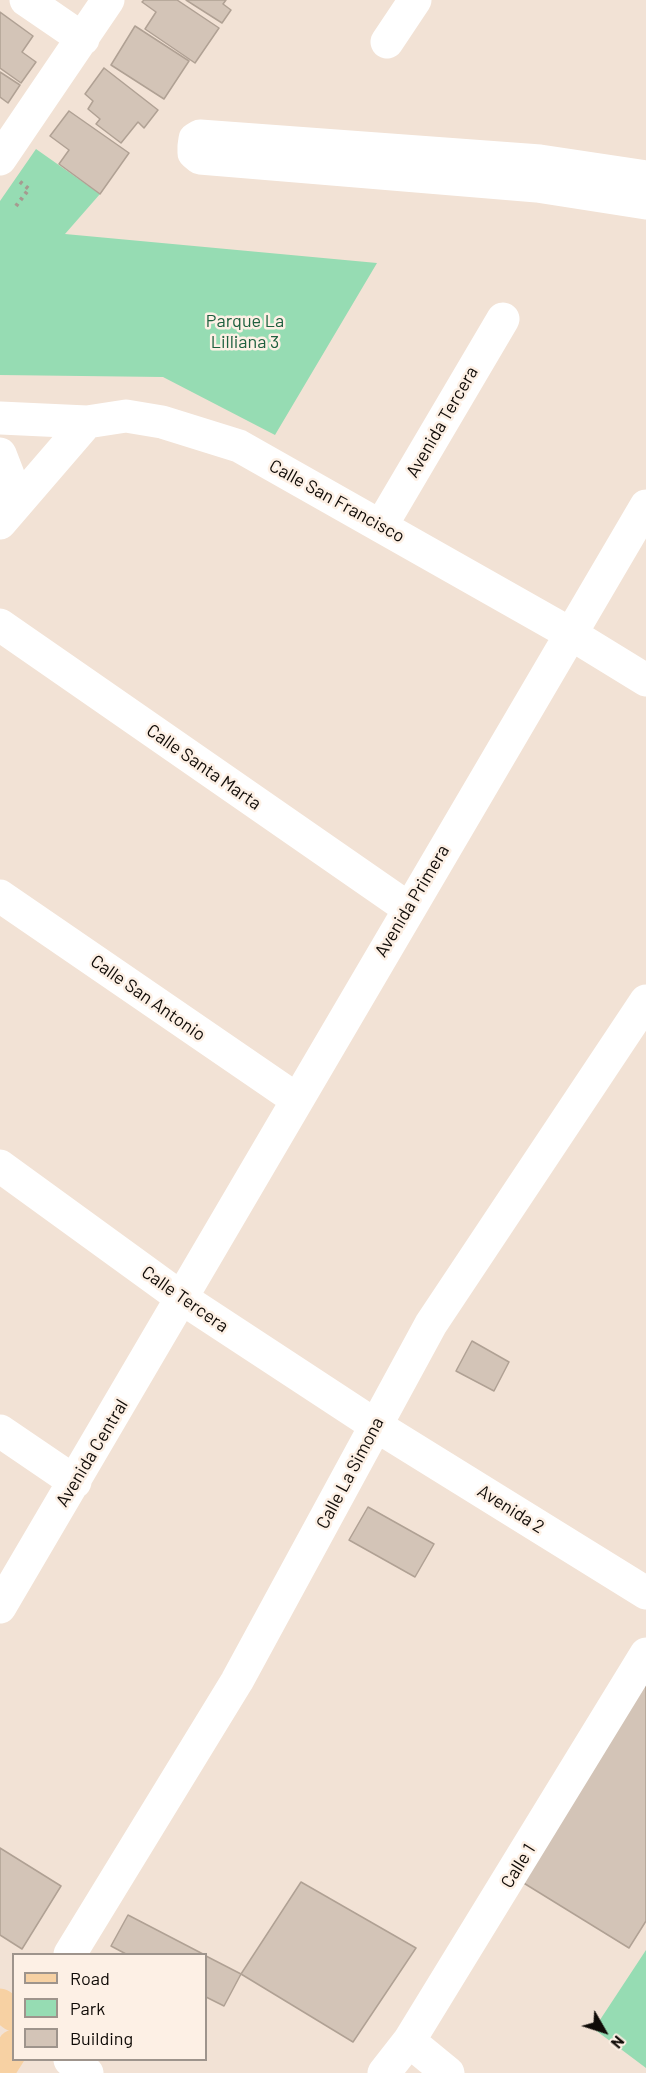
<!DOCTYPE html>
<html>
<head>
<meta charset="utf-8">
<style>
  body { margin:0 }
  #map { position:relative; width:646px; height:2073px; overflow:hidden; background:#f2e2d5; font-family:Barlow,sans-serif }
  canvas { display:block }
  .legend { position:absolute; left:12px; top:1953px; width:195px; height:108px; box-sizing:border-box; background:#fdf0e5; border:2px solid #9e948c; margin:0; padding:8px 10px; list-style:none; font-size:18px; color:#100b07 }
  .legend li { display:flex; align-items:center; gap:12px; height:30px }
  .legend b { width:30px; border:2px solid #9e948c }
  .north { position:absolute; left:574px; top:2001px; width:60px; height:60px; -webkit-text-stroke:4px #fdf0e5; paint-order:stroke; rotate:129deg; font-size:16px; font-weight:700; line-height:24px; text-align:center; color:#100b07 }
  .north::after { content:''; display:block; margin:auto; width:21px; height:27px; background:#100b07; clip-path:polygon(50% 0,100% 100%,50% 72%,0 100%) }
</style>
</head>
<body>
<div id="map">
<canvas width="646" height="2073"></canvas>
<ul class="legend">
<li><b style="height:8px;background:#f7d1a3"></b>Road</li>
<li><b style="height:16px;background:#96dcb3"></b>Park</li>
<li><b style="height:16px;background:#d3c4b7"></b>Building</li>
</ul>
<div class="north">N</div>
</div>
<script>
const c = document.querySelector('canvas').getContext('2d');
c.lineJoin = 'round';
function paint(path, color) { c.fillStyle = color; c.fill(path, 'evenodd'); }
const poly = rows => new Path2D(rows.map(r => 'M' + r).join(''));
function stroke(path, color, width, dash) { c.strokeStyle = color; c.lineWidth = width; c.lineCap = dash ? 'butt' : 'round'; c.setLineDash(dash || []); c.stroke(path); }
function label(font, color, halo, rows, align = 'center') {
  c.font = font + ' Barlow,sans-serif'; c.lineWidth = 5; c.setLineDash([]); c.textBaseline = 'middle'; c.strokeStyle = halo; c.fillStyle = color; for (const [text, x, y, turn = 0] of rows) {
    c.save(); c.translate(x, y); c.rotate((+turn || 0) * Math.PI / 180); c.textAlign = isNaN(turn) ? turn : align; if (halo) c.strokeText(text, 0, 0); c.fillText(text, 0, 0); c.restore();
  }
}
const green = poly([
  [36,149,100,194,65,234,377,263,275,435,163,377,0,375,0,201],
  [646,1950,646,2068,594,2029]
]);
const building = poly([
  [144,0,177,0,219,28,195,63,145,29,156,12,142,2,144,0],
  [186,0,226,0,223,4,231,10,222,23,186,0],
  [0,12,33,36,22,52,36,62,21,83,0,68,0,12],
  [135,26,189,61,164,99,111,65,135,26],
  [104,68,158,110,144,128,138,122,121,143,96,124,100,119,88,109,93,101,85,94,104,68],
  [0,72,20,85,8,103,0,97,0,72],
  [69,111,129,153,100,194,59,164,69,150,50,136,69,111],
  [472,1341,509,1362,494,1391,456,1371,472,1341],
  [368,1507,434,1544,415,1577,349,1540,368,1507],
  [646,1679,646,1921,629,1948,522,1882,646,1679],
  [0,1848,61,1886,22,1949,0,1935,0,1848],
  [301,1882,416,1948,353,2042,241,1974,301,1882],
  [128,1915,203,1954,126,1954,111,1946,128,1915],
  [206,1956,241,1974,224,2006,206,1997,206,1956]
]);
const path = poly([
  [16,206,29,189,19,181]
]);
const minor = poly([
  [26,0,83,39],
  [387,42,415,0],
  [0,159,108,0],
  [646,177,540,161,200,136,195,139,194,146,194,153,200,158,537,186,646,203],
  [0,418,87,422,126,416,162,422,239,446,571,634,646,680],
  [0,454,10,480,11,510],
  [0,523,87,422],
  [381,526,503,319],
  [0,625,408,908],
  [0,896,296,1099],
  [0,1166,183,1299,375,1425,646,1593],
  [0,1431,75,1482],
  [0,1607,646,506],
  [70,1954,237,1681,431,1324,646,1001],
  [409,2041,448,2073],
  [70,2060,87,2073],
  [384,2073,409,2041,646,1654]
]);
const major = poly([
  [0,2005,14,2015],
  [0,2068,14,2046]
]);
const parkNames = [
  ["Parque La",245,321],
  ["Lilliana 3",245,342]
];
const streetNames = [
  ["Avenida Tercera",442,422,-60],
  ["Calle San Francisco",337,501,29],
  ["Calle Santa Marta",204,767,35],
  ["Avenida Primera",412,901,-59],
  ["Calle San Antonio",148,998,35],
  ["Calle Tercera",185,1299,35],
  ["Avenida Central",92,1453,-59],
  ["Calle La Simona",350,1473,-62],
  ["Avenida 2",511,1509,32],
  ["Calle 1",518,1866,-58]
];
paint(green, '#96dcb3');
paint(building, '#d3c4b7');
stroke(building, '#b0a194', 1.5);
stroke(path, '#a69a90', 4, [3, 4.5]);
stroke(minor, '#fff', 33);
stroke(major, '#f7d1a3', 33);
label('18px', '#1e603f', '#fdf0e5', parkNames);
label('18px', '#100b07', '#fdf0e5', streetNames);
</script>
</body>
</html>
